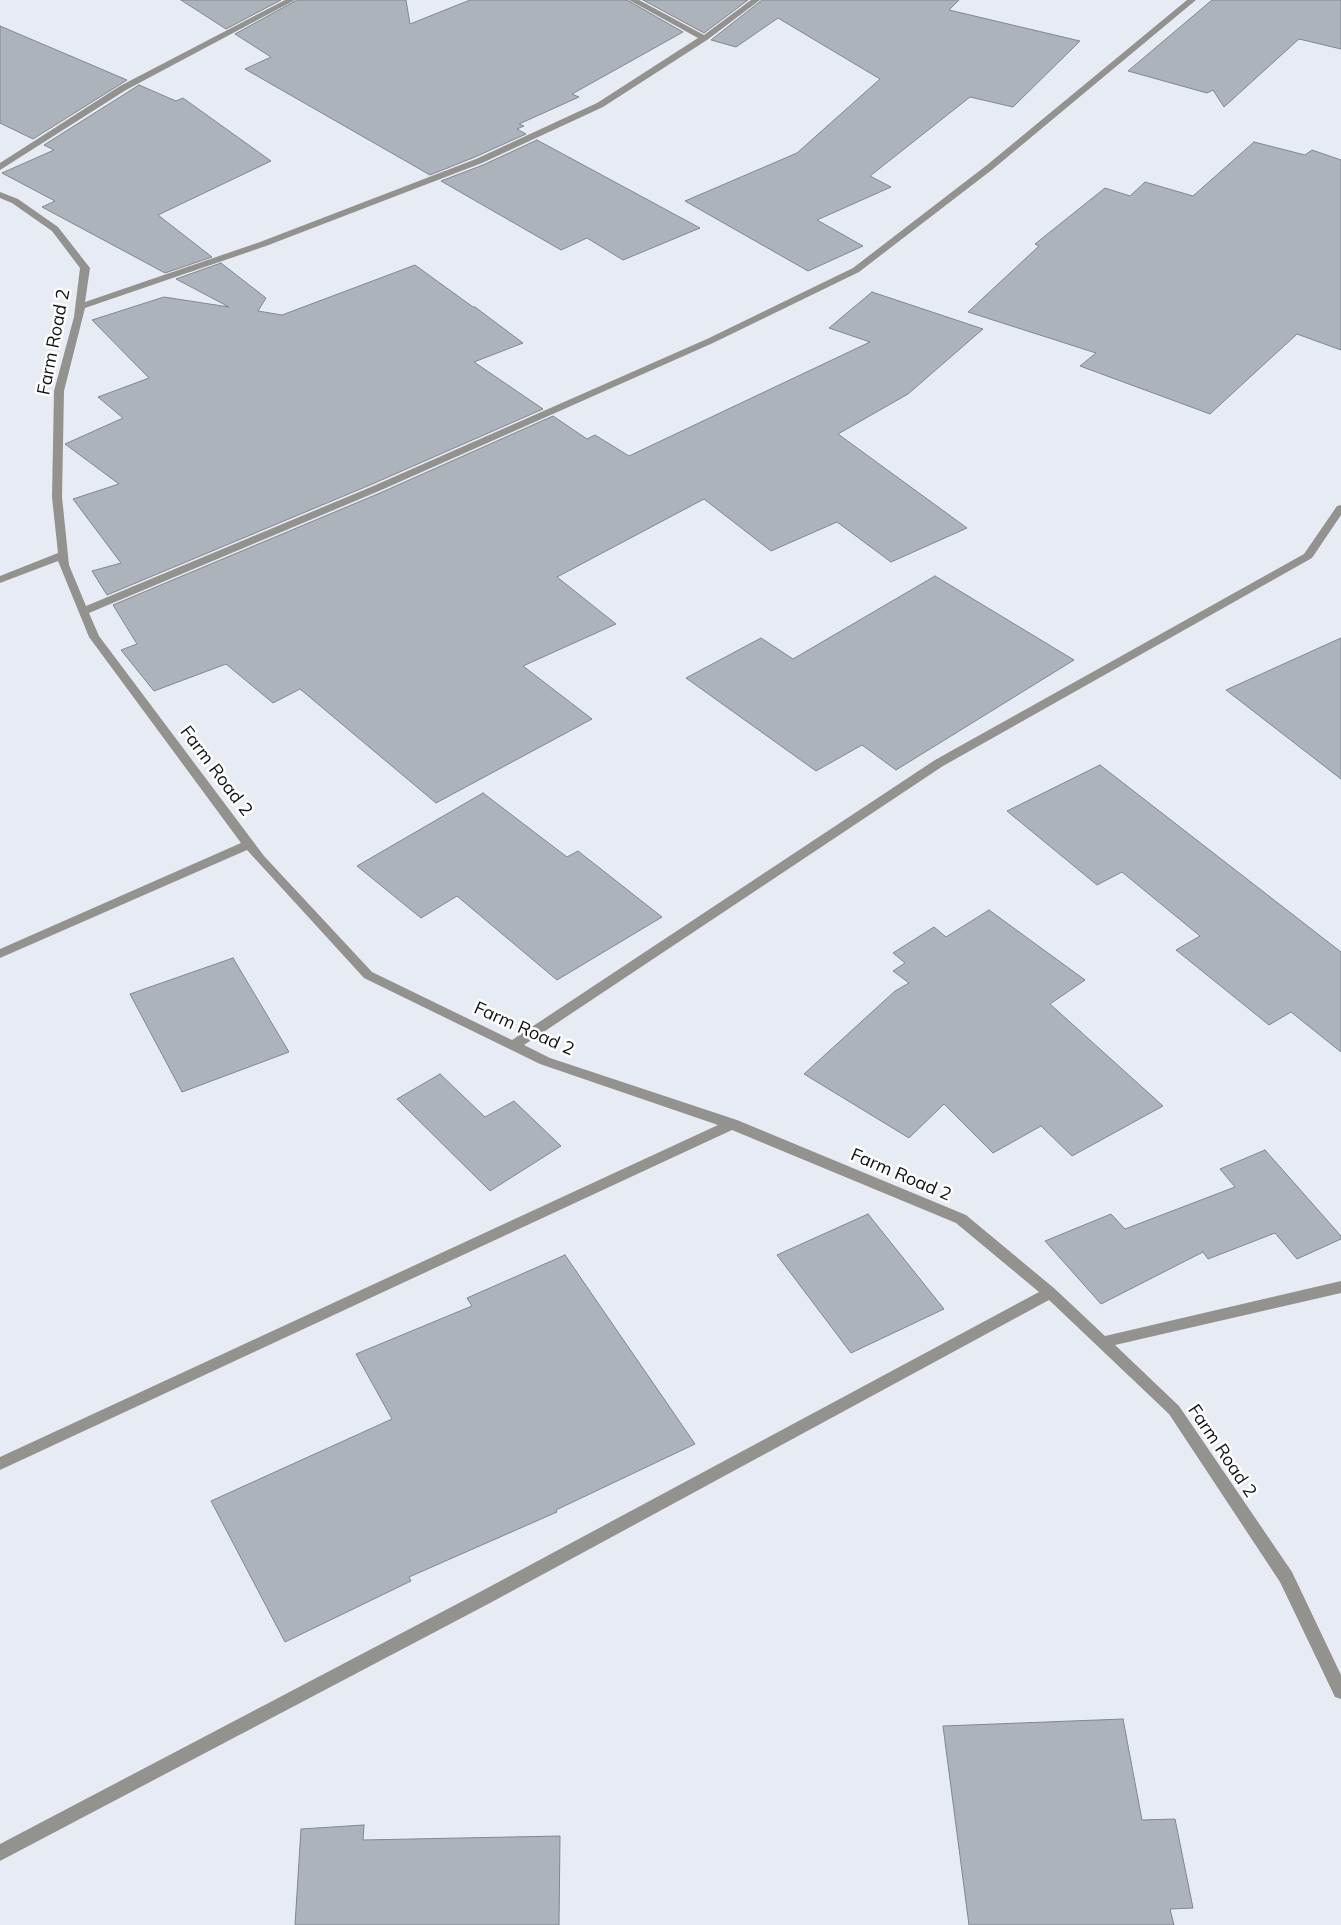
<!DOCTYPE html>
<html>
<head>
<meta charset="utf-8">
<style>
  body { margin:0 }
  canvas { display:block; background:#e6ebf4 }
</style>
</head>
<body>
<canvas width="1341" height="1925"></canvas>
<script>
const c = document.querySelector('canvas').getContext('2d');
c.lineJoin = 'round';
function paint(path, color) { c.fillStyle = color; c.fill(path, 'evenodd'); }
const poly = rows => new Path2D(rows.map(r => 'M' + r).join(''));
function stroke(path, color, width, dash) { c.strokeStyle = color; c.lineWidth = width; c.lineCap = dash ? 'butt' : 'round'; c.setLineDash(dash || []); c.stroke(path); }
function label(font, color, halo, rows, align = 'center') {
  c.font = font + ' Mulish,sans-serif'; c.lineWidth = 5; c.setLineDash([]); c.textBaseline = 'middle'; c.strokeStyle = halo; c.fillStyle = color; for (const [text, x, y, turn = 0] of rows) {
    c.save(); c.translate(x, y); c.rotate((+turn || 0) * Math.PI / 180); c.textAlign = isNaN(turn) ? turn : align; if (halo) c.strokeText(text, 0, 0); c.fillText(text, 0, 0); c.restore();
  }
}
const building = poly([
  [181,0,281,0,226,29,181,0],
  [297,0,406,0,410,24,470,0,627,0,683,32,572,94,579,97,519,124,524,126,517,129,526,134,475,157,430,175,245,69,271,57,235,34,297,0],
  [643,0,748,0,704,33,643,0],
  [762,0,959,0,949,10,1080,41,1013,107,970,97,870,176,891,187,817,220,863,246,808,271,685,201,797,153,880,79,778,18,736,47,711,40,762,0],
  [1212,0,1341,0,1341,49,1299,39,1224,107,1213,90,1207,93,1128,71,1212,0],
  [0,26,127,80,33,139,0,123,0,26],
  [139,85,176,101,183,98,271,161,158,215,212,257,165,273,42,207,55,201,2,173,54,150,44,145,139,85],
  [537,140,700,228,623,260,587,238,561,250,441,181,483,165,537,140],
  [1254,142,1305,155,1312,150,1341,160,1341,350,1297,334,1210,414,1080,366,1096,353,968,312,1039,246,1035,244,1105,188,1130,196,1145,182,1193,196,1254,142],
  [221,263,266,298,258,311,282,315,415,265,473,307,475,307,523,343,474,362,543,409,370,485,107,595,92,571,121,563,73,499,119,484,65,444,123,418,98,397,149,378,92,320,164,297,229,307,176,279,221,263],
  [872,292,983,329,908,394,838,434,967,528,891,562,837,522,771,551,704,499,557,577,616,624,523,666,592,719,436,803,300,689,273,703,226,664,154,691,121,650,137,644,113,605,380,493,553,416,587,439,595,435,629,456,870,342,829,328,872,292],
  [935,576,1074,660,896,770,862,745,816,771,686,678,761,638,793,659,935,576],
  [1341,638,1341,779,1226,690,1341,638],
  [1100,765,1341,952,1341,1052,1291,1012,1269,1025,1176,950,1200,936,1122,872,1097,885,1007,811,1100,765],
  [483,793,567,857,578,851,662,917,557,980,457,896,421,918,357,866,483,793],
  [989,910,1085,980,1050,1004,1163,1106,1072,1156,1041,1126,993,1153,944,1104,909,1138,804,1074,895,991,909,983,893,971,905,963,893,953,934,927,946,937,989,910],
  [233,958,289,1052,182,1092,130,994,233,958],
  [440,1074,485,1117,514,1101,561,1146,490,1191,397,1099,440,1074],
  [1265,1150,1341,1236,1341,1239,1297,1259,1275,1233,1208,1259,1203,1252,1101,1304,1045,1241,1111,1214,1125,1229,1235,1187,1220,1169,1265,1150],
  [868,1214,944,1309,851,1353,777,1255,868,1214],
  [565,1255,695,1444,556,1510,557,1512,409,1577,411,1581,285,1642,211,1501,392,1419,356,1354,472,1306,467,1298,565,1255],
  [1123,1719,1142,1820,1175,1819,1193,1908,1170,1909,1174,1925,969,1925,943,1726,1123,1719],
  [364,1825,363,1840,560,1836,559,1925,295,1925,301,1829,364,1825]
]);
const street = poly([
  [285,0,295,0,126,90,0,170,0,163,120,86,285,0],
  [629,0,639,0,704,35,751,0,760,0,707,40,603,107,482,163,266,246,85,308,64,391,62,497,69,565,86,606,371,487,707,339,853,268,987,165,1187,0,1196,0,993,169,859,272,713,343,379,491,89,613,99,636,264,856,372,972,512,1040,935,760,1304,554,1337,506,1341,505,1341,515,1312,558,943,766,524,1045,550,1058,737,1120,966,1215,1055,1289,1105,1336,1341,1281,1341,1293,1115,1345,1179,1406,1292,1572,1341,1675,1341,1699,1335,1697,1280,1582,1169,1414,1049,1300,490,1603,0,1861,0,1844,478,1593,1039,1292,956,1223,732,1130,0,1470,0,1457,718,1125,540,1064,364,978,247,850,0,958,0,949,241,843,89,637,58,561,0,583,0,576,58,553,52,497,54,391,74,317,80,268,52,231,12,203,0,198,0,192,18,199,58,227,90,268,85,302,260,242,476,159,597,103,698,38,629,0]
]);
const streetNames = [
  ["Farm Road 2",54,342,-79],
  ["Farm Road 2",216,771,53],
  ["Farm Road 2",524,1029,24],
  ["Farm Road 2",901,1175,23],
  ["Farm Road 2",1222,1451,56]
];
paint(building, '#adb3bb');
stroke(building, '#81878f', 1);
paint(street, '#93928e');
label('18px', '#101215', '#fff', streetNames);
</script>
</body>
</html>
